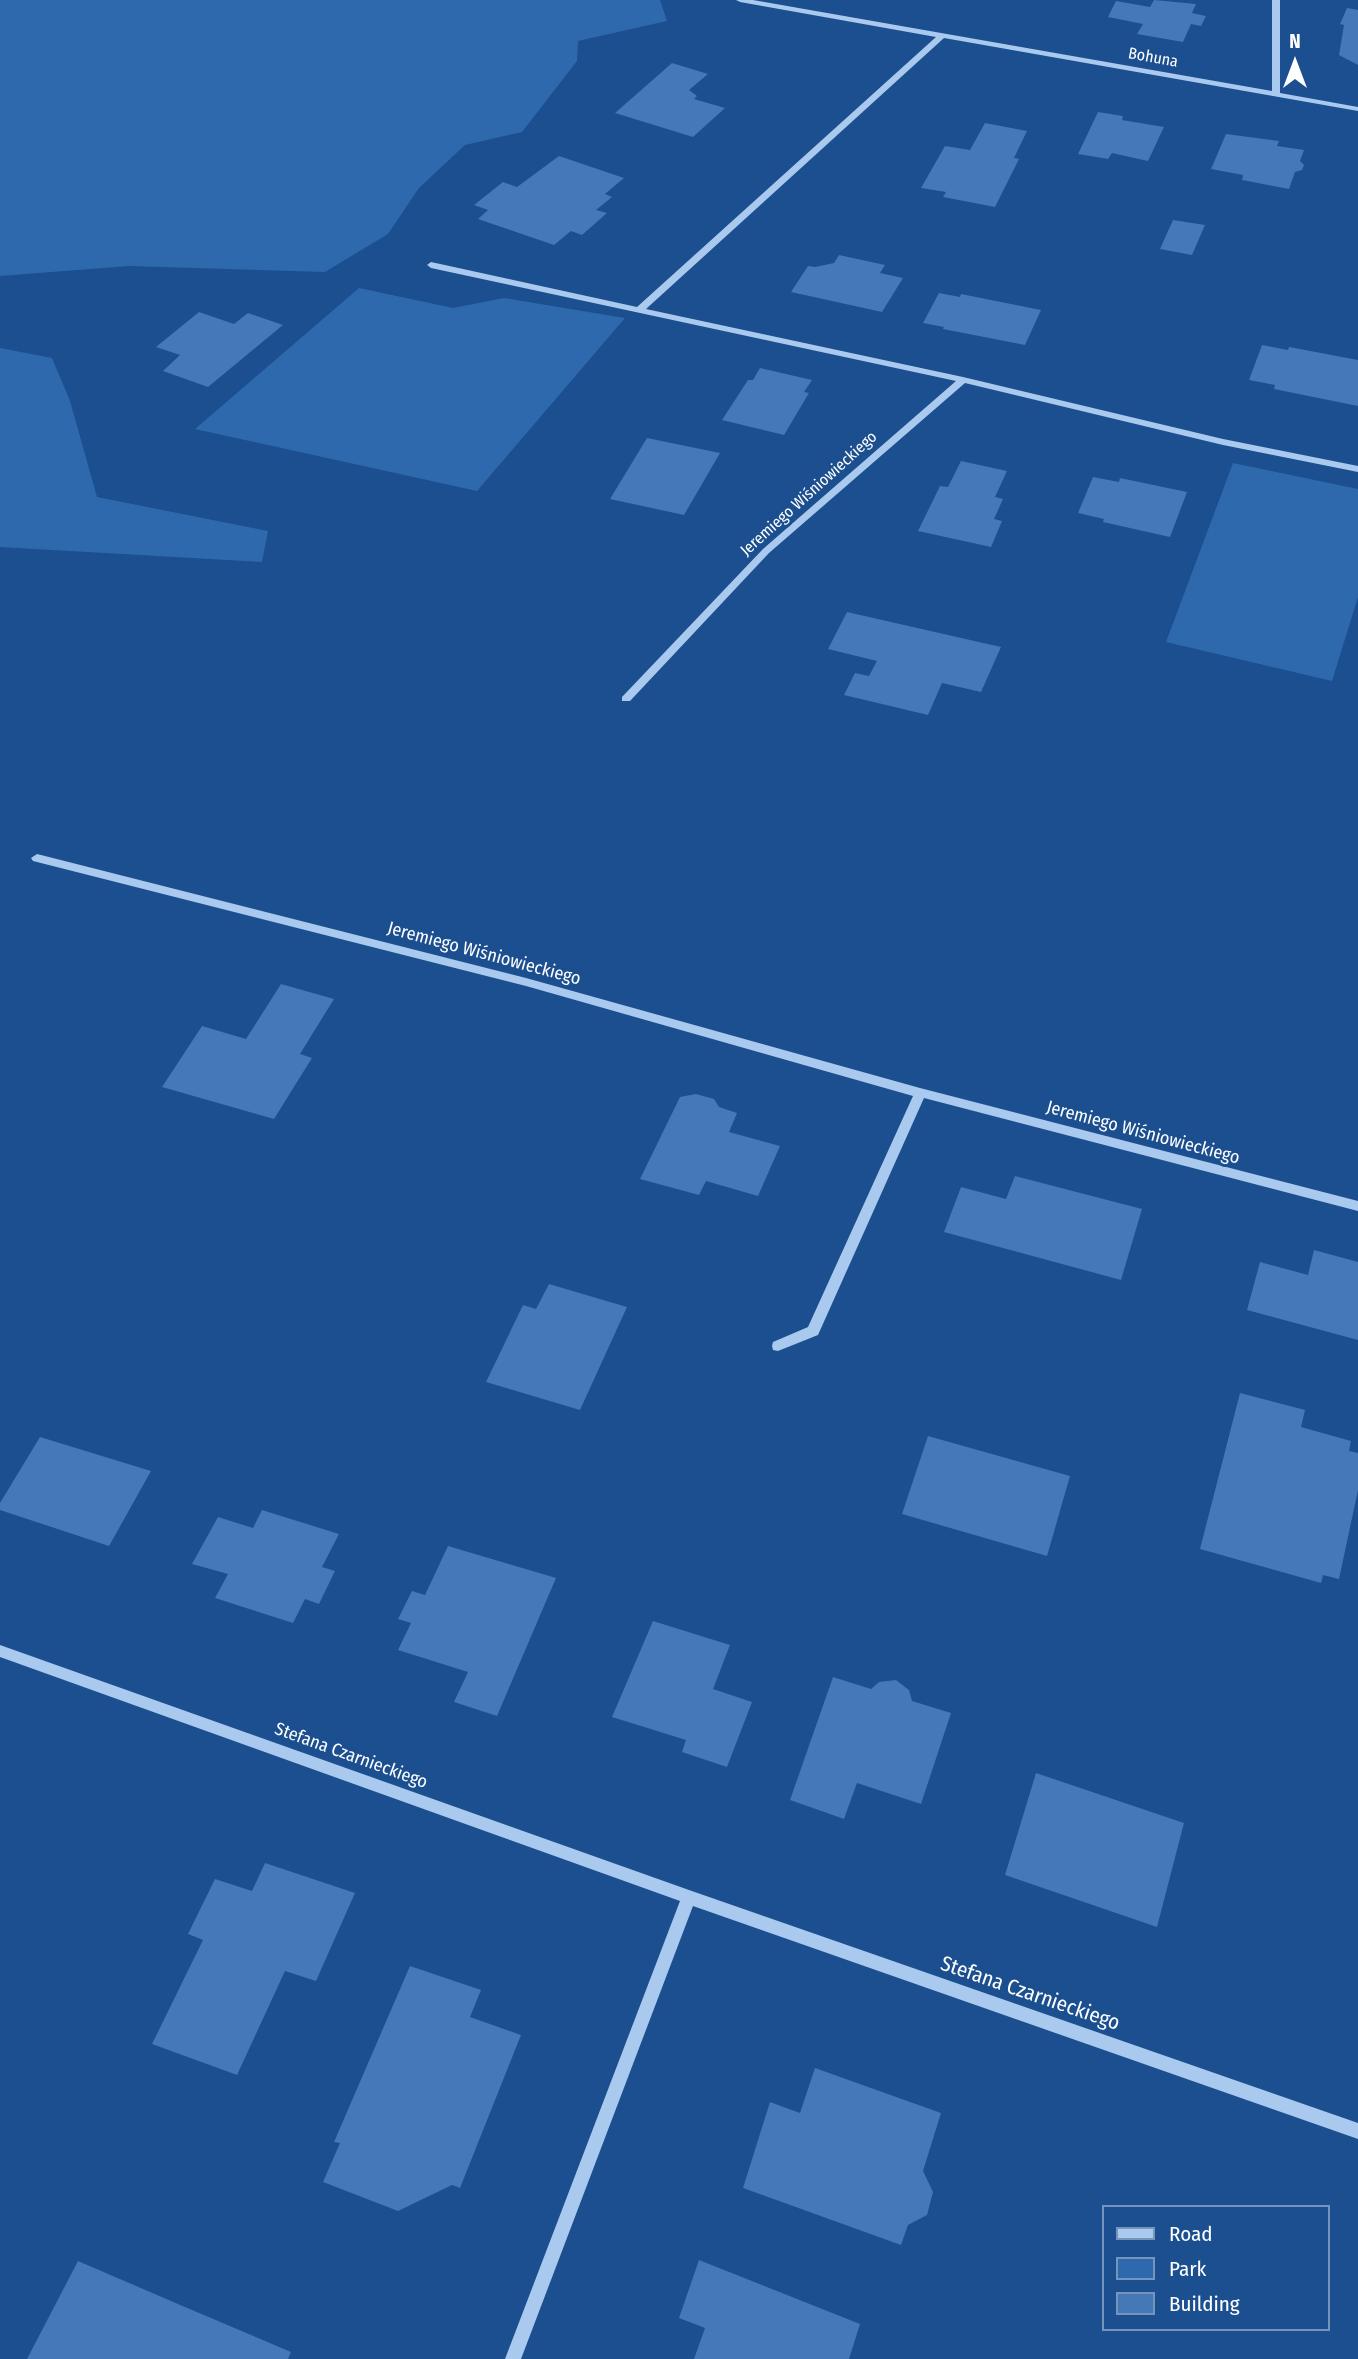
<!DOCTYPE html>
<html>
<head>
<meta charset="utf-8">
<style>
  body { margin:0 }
  #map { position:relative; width:1358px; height:2359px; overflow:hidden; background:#1b4f8f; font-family:"Fira Sans Condensed",sans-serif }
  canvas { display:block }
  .legend { position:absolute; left:1102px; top:2205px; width:228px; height:126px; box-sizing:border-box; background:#1b4f8f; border:2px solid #7695bc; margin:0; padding:9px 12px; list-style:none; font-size:21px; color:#fff }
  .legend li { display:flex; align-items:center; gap:14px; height:35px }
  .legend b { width:35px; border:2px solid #7695bc }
  .north { position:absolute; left:1260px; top:28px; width:70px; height:70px; -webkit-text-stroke:5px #1b4f8f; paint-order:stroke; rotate:0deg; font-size:19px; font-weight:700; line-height:28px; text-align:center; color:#fff }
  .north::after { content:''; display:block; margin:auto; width:24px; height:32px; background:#fff; clip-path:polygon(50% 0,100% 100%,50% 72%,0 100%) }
</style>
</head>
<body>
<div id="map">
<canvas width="1358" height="2359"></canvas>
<ul class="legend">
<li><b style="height:9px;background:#a9c9ee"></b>Road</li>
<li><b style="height:19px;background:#2e69ad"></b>Park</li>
<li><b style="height:19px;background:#4478b7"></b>Building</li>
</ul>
<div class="north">N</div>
</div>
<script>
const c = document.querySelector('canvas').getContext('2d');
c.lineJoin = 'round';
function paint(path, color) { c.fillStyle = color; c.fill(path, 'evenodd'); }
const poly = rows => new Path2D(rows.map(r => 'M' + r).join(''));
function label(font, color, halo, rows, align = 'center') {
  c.font = font + ' "Fira Sans Condensed",sans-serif'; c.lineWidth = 6; c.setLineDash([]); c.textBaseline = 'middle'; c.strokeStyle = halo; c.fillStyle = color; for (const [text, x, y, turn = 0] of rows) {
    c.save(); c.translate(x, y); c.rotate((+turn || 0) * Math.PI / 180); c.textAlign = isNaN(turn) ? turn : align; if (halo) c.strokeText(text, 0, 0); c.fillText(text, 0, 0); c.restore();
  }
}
const green = poly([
  [0,0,660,0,667,21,578,41,577,61,522,132,465,145,419,188,388,234,325,272,129,266,0,276],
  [359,288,453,308,504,298,625,318,477,491,195,429],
  [0,348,52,358,70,401,97,497,268,531,262,562,0,547],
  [1233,463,1358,489,1358,597,1332,681,1166,642]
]);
const building = poly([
  [1154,0,1196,4,1192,13,1206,16,1201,26,1191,24,1183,42,1137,34,1143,24,1108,17,1116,1,1150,7],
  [1347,8,1358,10,1358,65,1339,55,1344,25,1340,24],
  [672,63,708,74,689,90,697,96,694,99,725,108,693,137,615,113],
  [1098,112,1123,116,1122,120,1164,127,1148,161,1112,153,1108,159,1078,154],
  [985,123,1027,131,1014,158,1019,159,995,207,943,197,946,192,921,188,945,146,970,150],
  [1226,134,1279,141,1277,146,1304,150,1300,161,1304,165,1302,170,1295,172,1289,189,1242,180,1243,175,1211,169],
  [559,156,624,178,605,194,612,197,596,210,607,213,582,235,571,231,554,245,478,219,488,210,474,205,503,182,517,187],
  [1173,220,1205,225,1192,255,1160,249],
  [839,255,885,265,880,273,903,278,882,312,791,292,808,266,815,267,834,263],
  [939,293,960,297,961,294,1041,310,1025,345,943,329,944,327,923,323],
  [199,312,234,324,248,313,283,325,208,387,163,371,180,355,156,347],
  [1262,345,1288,350,1289,347,1358,360,1358,406,1274,389,1275,385,1249,380],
  [760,368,812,380,804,392,809,393,784,435,722,420,748,380,753,380],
  [647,438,720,453,684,515,610,499],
  [961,461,1007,471,995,497,1003,499,994,519,1002,521,991,547,918,531,940,486,948,487],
  [1093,477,1119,482,1120,478,1187,492,1170,537,1103,522,1104,519,1078,513],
  [847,612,1001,647,981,692,942,683,928,715,844,695,855,673,869,676,877,661,828,649],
  [281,984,334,999,300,1054,312,1058,274,1119,162,1087,202,1026,246,1039],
  [696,1094,714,1099,719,1107,737,1113,729,1132,780,1146,758,1196,706,1181,699,1195,640,1179,680,1097],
  [1015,1176,1142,1209,1121,1280,944,1232,961,1187,1006,1199],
  [1314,1250,1358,1262,1358,1340,1247,1310,1260,1262,1308,1275],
  [549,1284,627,1307,580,1410,486,1382,523,1305,536,1309],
  [1240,1393,1305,1410,1301,1427,1351,1441,1349,1451,1358,1453,1358,1490,1339,1579,1323,1575,1321,1583,1200,1549],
  [928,1436,1070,1476,1047,1556,902,1514],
  [40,1437,151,1471,109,1546,0,1510,0,1503],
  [262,1510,339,1534,322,1567,335,1571,319,1604,305,1599,293,1623,215,1598,228,1574,192,1564,218,1517,253,1528],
  [448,1546,556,1578,497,1716,454,1702,468,1672,398,1650,411,1623,398,1619,412,1591,425,1595],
  [653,1621,730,1645,713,1689,752,1702,727,1767,682,1752,686,1740,612,1717],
  [833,1677,871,1689,879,1682,896,1680,909,1690,912,1701,951,1713,921,1804,857,1783,844,1819,790,1800],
  [1036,1773,1184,1823,1157,1927,1005,1875],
  [265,1863,355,1893,316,1981,285,1971,237,2075,152,2044,203,1940,188,1934,215,1879,252,1891],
  [410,1966,481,1990,470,2017,521,2035,460,2188,452,2185,398,2211,323,2182,340,2143,334,2142],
  [815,2068,941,2113,923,2171,933,2192,927,2215,908,2225,901,2245,743,2188,770,2102,800,2113],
  [699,2260,860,2324,849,2359,694,2359,705,2328,679,2318],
  [78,2261,185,2307,291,2352,288,2359,27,2359]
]);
const minor = poly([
  [736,0,753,0,1272,91,1272,0,1280,0,1280,93,1358,107,1358,111,944,38,646,309,963,377,1223,439,1358,466,1358,472,1223,445,965,383,769,553,630,701,622,701,622,697,763,549,956,381,431,268,427,265,431,262,637,307,936,37,740,2,736,0],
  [37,854,526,978,920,1088,1358,1201,1358,1211,924,1098,818,1335,778,1351,773,1350,772,1346,773,1342,808,1327,913,1096,526,986,33,861,31,858,37,854],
  [0,1645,689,1890,1358,2123,1358,2139,693,1906,521,2359,505,2359,680,1901,0,1657,0,1645]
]);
const farStreetnames = [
  ["Bohuna",1153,58,10],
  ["Jeremiego Wiśniowieckiego",809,494,-42]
];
const streetNames = [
  ["Jeremiego Wiśniowieckiego",484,954,15],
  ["Jeremiego Wiśniowieckiego",1143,1133,15],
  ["Stefana Czarnieckiego",351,1756,20]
];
const nearStreetnames = [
  ["Stefana Czarnieckiego",1030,1994,19]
];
paint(green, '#2e69ad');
paint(building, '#4478b7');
paint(minor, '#a9c9ee');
label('16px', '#fff', '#1b4f8f', farStreetnames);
label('18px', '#fff', '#1b4f8f', streetNames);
label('21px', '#fff', '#1b4f8f', nearStreetnames);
</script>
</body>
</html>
